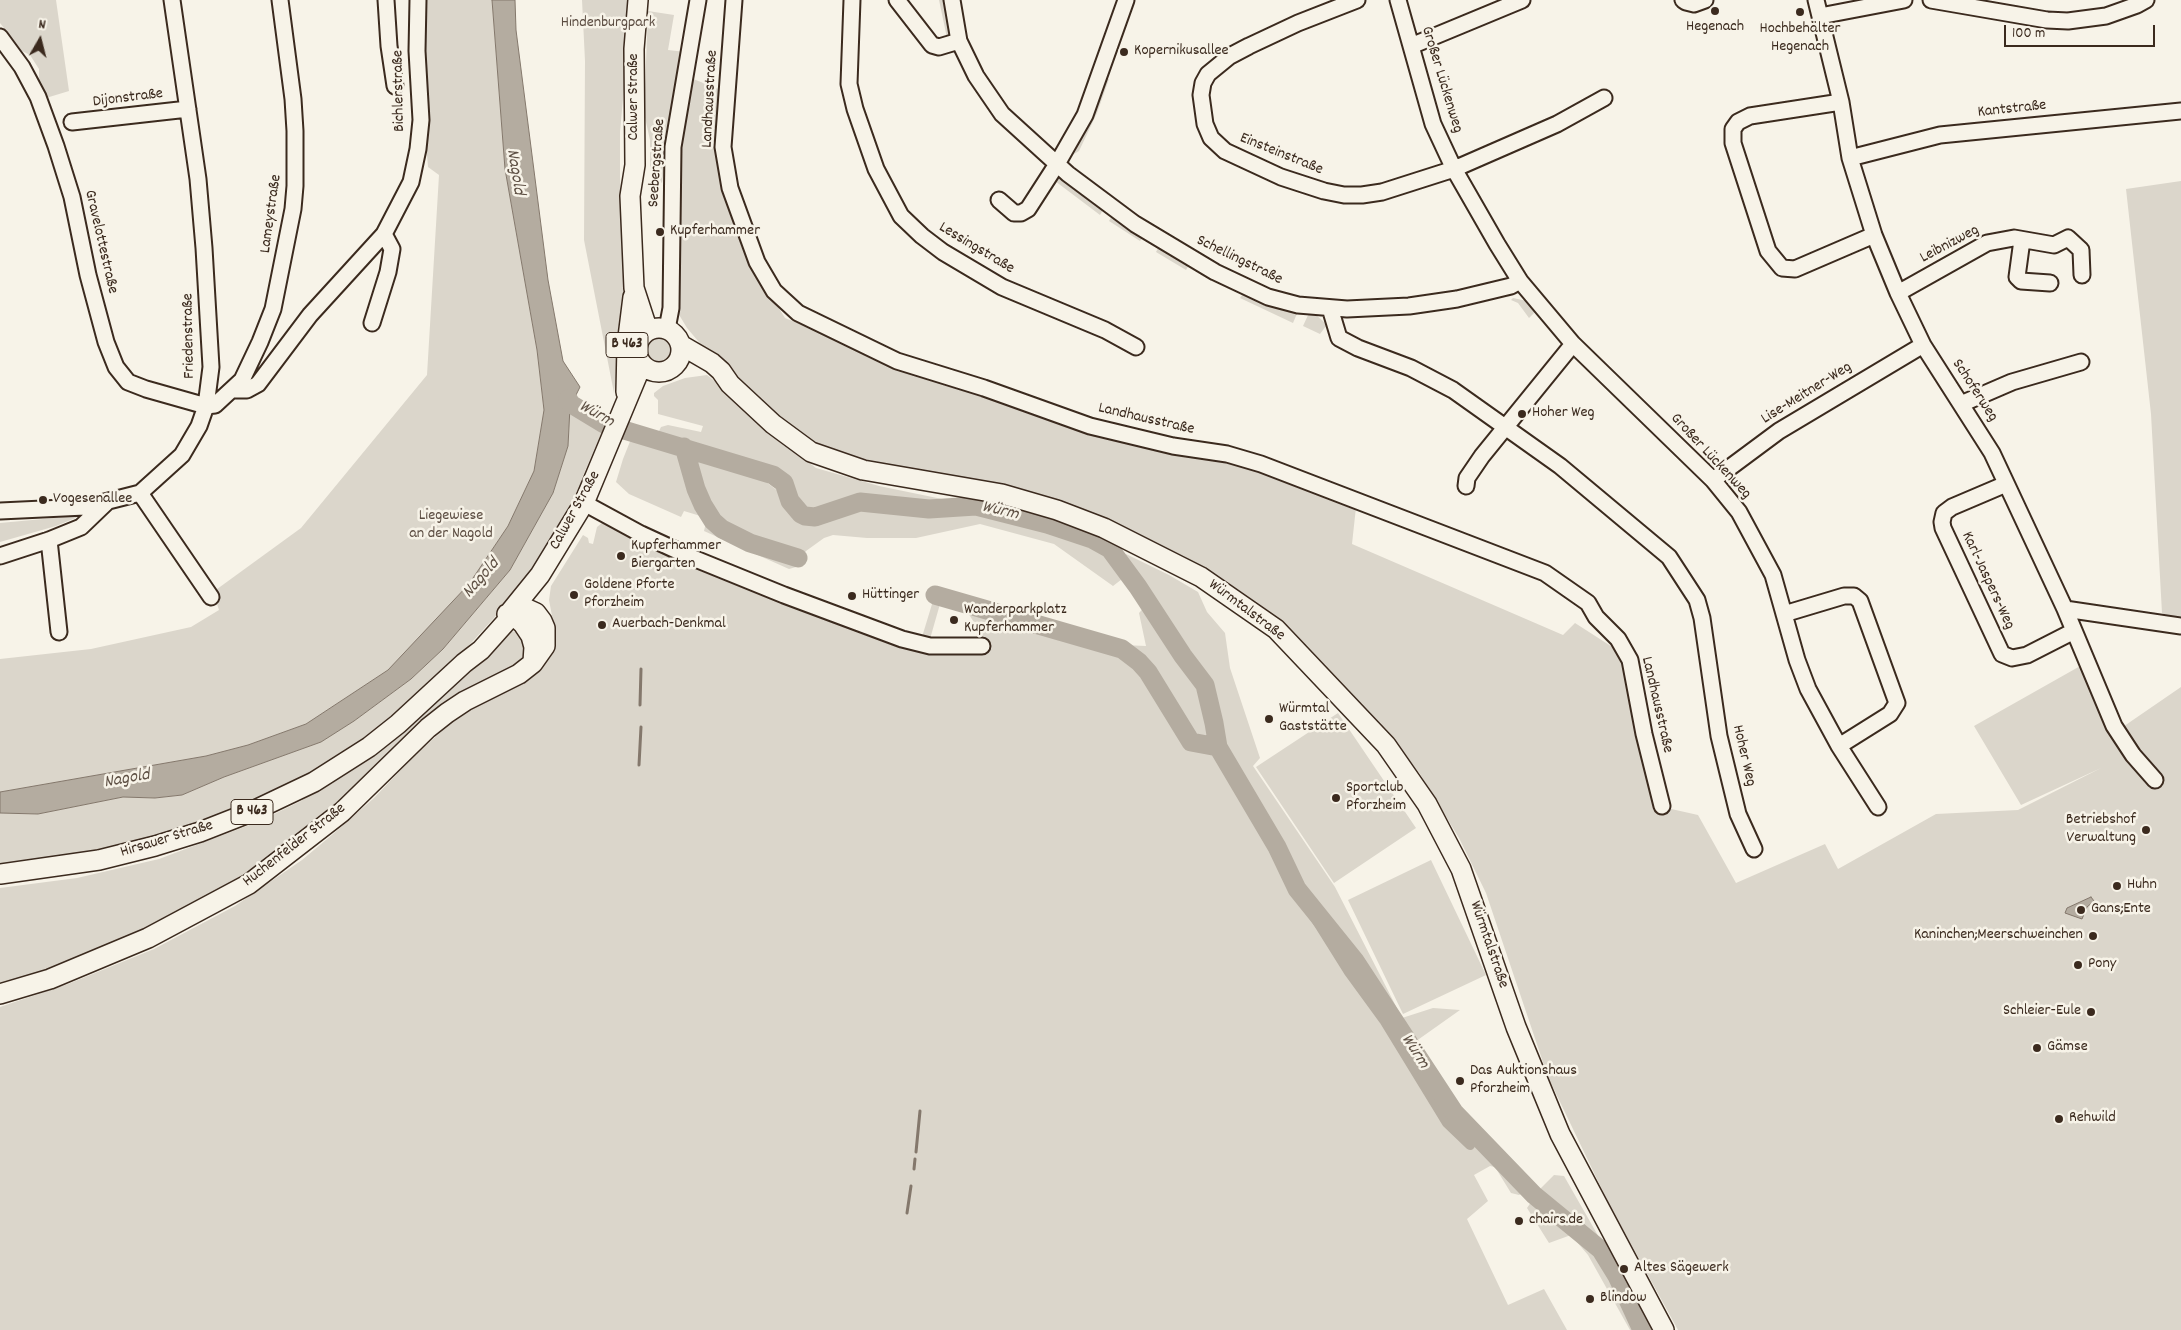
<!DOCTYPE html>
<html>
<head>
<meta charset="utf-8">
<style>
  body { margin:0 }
  #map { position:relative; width:2181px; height:1330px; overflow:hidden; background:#f7f3e8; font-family:Dekko,sans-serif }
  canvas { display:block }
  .north { position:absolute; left:15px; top:15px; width:50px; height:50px; -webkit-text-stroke:4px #f7f3e8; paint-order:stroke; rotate:8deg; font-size:14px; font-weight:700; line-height:20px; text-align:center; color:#3b2a1e }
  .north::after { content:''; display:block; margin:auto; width:18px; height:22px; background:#3b2a1e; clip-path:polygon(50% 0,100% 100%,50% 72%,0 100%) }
  .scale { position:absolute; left:2004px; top:25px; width:151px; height:22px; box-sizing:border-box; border:2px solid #3b2a1e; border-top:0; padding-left:6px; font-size:15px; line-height:18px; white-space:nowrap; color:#3b2a1e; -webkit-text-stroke:4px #f7f3e8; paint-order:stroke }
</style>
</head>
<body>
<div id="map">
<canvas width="2181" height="1330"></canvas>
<div class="north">N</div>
<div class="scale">100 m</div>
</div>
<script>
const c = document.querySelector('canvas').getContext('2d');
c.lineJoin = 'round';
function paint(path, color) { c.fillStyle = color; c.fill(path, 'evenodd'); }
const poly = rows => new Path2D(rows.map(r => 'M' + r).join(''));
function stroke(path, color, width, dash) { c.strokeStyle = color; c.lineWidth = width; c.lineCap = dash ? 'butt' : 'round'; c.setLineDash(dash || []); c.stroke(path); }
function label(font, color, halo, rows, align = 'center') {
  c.font = font + ' Dekko,sans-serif'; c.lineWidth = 5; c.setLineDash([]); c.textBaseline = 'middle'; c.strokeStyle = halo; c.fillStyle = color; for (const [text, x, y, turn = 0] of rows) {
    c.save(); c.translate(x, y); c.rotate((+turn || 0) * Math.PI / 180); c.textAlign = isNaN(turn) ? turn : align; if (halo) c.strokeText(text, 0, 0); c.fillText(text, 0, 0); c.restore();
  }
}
const green = poly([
  [0,0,56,0,69,91,46,98,39,81,39,69,30,55,22,51,0,23],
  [423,0,492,0,505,169,537,350,544,410,534,471,508,526,469,584,401,659,388,670,306,724,248,745,206,756,0,792,0,659,91,649,191,627,219,610,213,592,301,528,427,375,439,175,428,167,424,119],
  [582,0,628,0,631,10,620,132,620,180,628,282,614,393,584,240,585,61],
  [939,0,946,0,952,31,947,38],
  [648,11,674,15,668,50,686,52,670,129,662,183,653,178,650,168,650,140,644,113],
  [688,77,724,91,719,150,770,294,785,318,888,360,1263,469,1356,507,1352,544,1563,635,1575,623,1617,650,1633,692,1637,742,1658,806,1698,815,1736,883,1825,844,1838,869,1936,814,2018,810,2101,768,2021,805,1974,726,2082,665,2114,733,2181,687,2181,1330,1678,1330,1609,1204,1548,1077,1486,893,1459,838,1420,774,1386,730,1284,623,1184,556,1038,494,854,462,813,445,780,421,704,348,687,328,678,313,676,160],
  [1104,79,1109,79,1097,113,1079,151,1074,154,1089,122],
  [1055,172,1080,194,1103,210,1100,215,1051,178],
  [2181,181,2181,623,2162,613,2151,414,2126,189],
  [1112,216,1144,236,1140,241,1109,221],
  [1159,246,1189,265,1186,270,1156,252],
  [1242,295,1271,305,1298,311,1293,323,1240,298],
  [1513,298,1527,301,1536,311,1529,318,1518,303,1511,300],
  [1309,313,1316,315,1324,322,1326,326,1320,334,1303,326],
  '644 350a15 15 0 1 1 30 0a15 15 0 1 1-30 0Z',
  [707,375,721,386,751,418,816,468,879,486,942,499,957,503,957,505,920,507,863,501,845,503,817,514,808,514,802,512,792,500,785,482,767,468,738,456,705,447,681,445,657,435,661,427,668,425,701,432,703,426,658,414,658,400,654,396,654,393,663,386,685,378],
  [570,407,603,429,582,478,577,497,551,545,505,606,440,677,401,713,330,766,233,813,126,848,0,867,0,813,38,814,123,797,155,798,182,795,224,777,321,742,354,721,411,679,443,649,510,570,553,493,568,446],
  [631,439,674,449,766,482,778,491,786,506,796,518,809,523,826,520,851,509,869,506,919,517,952,516,973,509,1020,520,1084,539,1104,550,1126,576,1113,586,1054,544,980,524,916,538,867,538,833,535,824,538,806,551,796,567,789,569,704,531,707,518,684,511,681,517,629,494,616,482,623,459],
  [75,516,78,517,56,526,0,542,0,523],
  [607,519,884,635,979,649,975,624,970,616,954,604,940,604,930,639,922,637,936,591,945,590,1123,645,1146,646,1139,613,1151,600,1125,561,1126,554,1169,575,1198,592,1207,612,1225,633,1230,668,1260,758,1253,766,1335,887,1402,1018,1433,1008,1460,1010,1412,1044,1412,1046,1449,1098,1531,1189,1519,1195,1511,1193,1495,1167,1490,1166,1474,1175,1488,1201,1467,1219,1508,1305,1544,1289,1567,1330,0,1330,0,1007,68,984,154,949,235,906,302,860,333,834,374,798,415,755,459,716,528,680,544,663,551,649,553,621,549,600,551,586,583,535,588,538,589,543,593,544,597,527],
  [510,631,517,632,525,638,526,656,518,665,341,800,247,878,161,923,75,961,0,986,0,888,77,878,159,859,260,821,301,801,343,774],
  [1338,713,1416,828,1334,883,1256,767],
  [1431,860,1486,975,1403,1014,1348,900],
  [1554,1175,1564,1176,1652,1330,1630,1330,1588,1255,1571,1235,1549,1243,1527,1208,1540,1189]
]);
const water = poly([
  [492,0,515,0,516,30,548,280,563,361,580,387,570,407,568,446,553,493,510,570,443,649,411,679,354,721,321,742,224,777,182,795,155,798,123,797,38,814,0,813,0,792,206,756,248,745,306,724,388,670,469,584,508,526,534,471,544,410,537,350,505,169,492,0],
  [2091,897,2094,901,2087,907,2082,919,2065,913,2067,908,2091,897]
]);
const stream = poly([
  [640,705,641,669],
  [639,765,641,727],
  [916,1152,920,1111],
  [914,1169,915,1159],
  [907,1213,911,1186]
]);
const canal = poly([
  [1297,889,1349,972,1384,1020,1447,1123,1470,1145]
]);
const river = poly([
  [568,399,571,404,604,424,773,475,784,483,790,501,801,514,805,516,815,517,860,502,929,509,976,506,1047,524,1092,539,1110,549,1138,587,1183,656,1205,685,1214,723,1218,747,1277,847,1297,889,1355,961,1454,1112,1534,1195,1601,1250,1617,1276,1642,1330],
  [684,447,696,489,703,505,713,521,722,529,750,543,798,558],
  [935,595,1122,649,1139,662,1148,672,1191,742,1218,747]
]);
const minor = poly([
  [386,0,389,46,395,86],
  [734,0,723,147,730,188,757,262,774,291,798,313,897,361,984,388,1090,426,1173,446,1227,454,1261,464,1545,573,1588,603,1596,617,1618,639,1630,660,1644,734,1662,806],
  [852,0,849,84,855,109,876,169,901,216,922,236,943,252,1002,287,1105,330,1136,347],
  [897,0,932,45,939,47,959,41],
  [952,0,959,41,976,76,1002,114,1068,174,1135,224,1215,272,1268,297,1298,305,1347,309,1409,306,1457,299,1511,286,1520,281],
  [1357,0,1298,23,1249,46,1230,56,1208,74,1203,83,1201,95,1205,124,1211,138,1225,151,1281,177,1324,191,1344,195,1362,195,1382,192,1454,169,1557,124,1604,98],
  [1398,0,1433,124,1454,169,1497,244,1520,281,1573,344,1713,480,1739,512,1773,575,1797,660,1808,689,1839,746,1878,807],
  [1683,0,1686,2,1694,4,1705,0],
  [1816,0,1841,102,1850,158,1874,235,1898,293,1923,345,1992,453,2065,609,2114,726,2133,755,2155,780],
  [1931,0,2047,20,2068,21,2106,16,2137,5,2146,0],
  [1820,16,1904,0],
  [0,37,22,67,38,97,56,146,72,197,88,275,106,342,116,367,128,382,146,389,206,406,215,405,242,380,260,342,273,309,293,209,295,186,295,131,293,99,280,0],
  [1411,46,1522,0],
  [1841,102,1750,116,1738,122,1733,129,1733,143,1768,251,1782,268,1795,269,1874,235],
  [72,122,188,109],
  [1850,158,1940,135,2181,111],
  [999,200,1014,213,1021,213,1028,209,1057,164,1085,115,1126,0],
  [2022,240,2017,277,2021,281,2050,283],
  [1898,293,1987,243,2014,238,2054,245,2068,238,2081,250,2082,275],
  [1330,308,1339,338,1358,348,1411,368,1453,390,1560,466,1669,557,1697,600,1702,618,1719,736,1738,814,1754,849],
  [372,323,388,272,392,249,384,234],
  [667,329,671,308,673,147,698,0],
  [233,390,247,390,258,384,310,315,384,234,411,182,418,149,421,120,417,51,418,0],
  [1961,404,2012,382,2081,362],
  [1713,480,1779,431,1923,345],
  [2006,484,1952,507,1944,513,1942,522,1943,528,2002,654,2012,658,2027,655,2074,631],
  [1466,486,1467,478,1482,456,1573,344],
  [140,493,211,597],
  [584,503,641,534,693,558,784,595,902,639,930,646,982,646],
  [0,511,85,507,140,493,182,455,199,426,206,406,211,367,204,248,198,179,172,0],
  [49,540,59,632],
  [0,556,49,540,81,527,106,503],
  [2065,609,2181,626],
  [1784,614,1844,596,1854,596,1860,601,1897,703,1890,714,1839,746]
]);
const major = poly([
  [638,0,634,49,635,165,630,196,634,288,648,331],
  '637 350a22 22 0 1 1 44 0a22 22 0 1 1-44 0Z',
  [681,345,712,363,721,371,730,384,773,424,811,452,863,470,1002,494,1057,510,1104,528,1201,577,1276,629,1386,745,1427,804,1461,869,1516,1027,1560,1134,1664,1330],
  [626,392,627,345,633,297],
  [510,612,523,624,531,636,534,647,533,662],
  [0,874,99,860,155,846,200,832,251,812,314,782,369,747,398,724,464,663,481,650,506,622,510,612,540,575,584,503,642,364],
  [0,994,50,979,148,938,249,884,342,812,428,728,447,713,465,701,519,674,533,663,545,646,545,628,542,621,536,613,525,608,507,614]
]);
const markers = [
  [1715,11,5,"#3b2a1e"],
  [1800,12,5,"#3b2a1e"],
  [1124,52,5,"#3b2a1e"],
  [660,232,5,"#3b2a1e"],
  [1522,414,5,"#3b2a1e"],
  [43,500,5,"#3b2a1e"],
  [621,556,5,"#3b2a1e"],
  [574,595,5,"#3b2a1e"],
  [852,596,5,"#3b2a1e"],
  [954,620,5,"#3b2a1e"],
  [602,625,5,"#3b2a1e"],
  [1269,719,5,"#3b2a1e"],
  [1336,798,5,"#3b2a1e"],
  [2146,830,5,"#3b2a1e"],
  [2117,886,5,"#3b2a1e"],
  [2081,910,5,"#3b2a1e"],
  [2093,936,5,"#3b2a1e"],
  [2078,965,5,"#3b2a1e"],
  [2091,1012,5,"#3b2a1e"],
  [2037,1048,5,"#3b2a1e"],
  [1460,1081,5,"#3b2a1e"],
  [2059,1119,5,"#3b2a1e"],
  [1519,1221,5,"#3b2a1e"],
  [1624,1269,5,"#3b2a1e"],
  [1590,1299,5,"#3b2a1e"]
];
const shields = [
  [627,345,42],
  [252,812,42]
];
const shieldNames = [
  ["B 463",627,345],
  ["B 463",252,812]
];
const parkNames = [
  ["Hindenburgpark",608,24],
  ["Liegewiese",451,517],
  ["an der Nagold",451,535]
];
const poiNames = [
  ["Hegenach",1715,28,"center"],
  ["Hochbehälter",1800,30,"center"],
  ["Hegenach",1800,48,"center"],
  ["Kopernikusallee",1134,52],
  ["Kupferhammer",670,232],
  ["Hoher Weg",1532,414],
  ["Vogesenallee",53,500],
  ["Kupferhammer",631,547],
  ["Biergarten",631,565],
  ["Goldene Pforte",584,586],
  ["Pforzheim",584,604],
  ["Hüttinger",862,596],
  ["Wanderparkplatz",964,611],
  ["Kupferhammer",964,629],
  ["Auerbach-Denkmal",612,625],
  ["Würmtal",1279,710],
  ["Gaststätte",1279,728],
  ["Sportclub",1346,789],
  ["Pforzheim",1346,807],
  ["Betriebshof",2136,821,"right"],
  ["Verwaltung",2136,839,"right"],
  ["Huhn",2127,886],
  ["Gans;Ente",2091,910],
  ["Kaninchen;Meerschweinchen",2083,936,"right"],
  ["Pony",2088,965],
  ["Schleier-Eule",2081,1012,"right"],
  ["Gämse",2047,1048],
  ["Das Auktionshaus",1470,1072],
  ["Pforzheim",1470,1090],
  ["Rehwild",2069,1119],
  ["chairs.de",1529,1221],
  ["Altes Sägewerk",1634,1269],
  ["Blindow",1600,1299]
];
const streetNames = [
  ["Großer Lückenweg",1441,80,73],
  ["Bichlerstraße",400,91,-91],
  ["Calwer Straße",635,97,-90],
  ["Dijonstraße",128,99,-7],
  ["Landhausstraße",711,99,-87],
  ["Kantstraße",2012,110,-6],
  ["Einsteinstraße",1281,155,22],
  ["Seebergstraße",658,163,-86],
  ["Lameystraße",272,214,-82],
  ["Gravelottestraße",100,242,77],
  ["Leibnizweg",1950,245,-28],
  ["Lessingstraße",976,249,31],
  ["Schellingstraße",1239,261,26],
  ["Friedenstraße",190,336,-91],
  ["Schoferweg",1974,391,57],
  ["Lise-Meitner-Weg",1807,394,-32],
  ["Landhausstraße",1146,420,13],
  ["Großer Lückenweg",1710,457,47],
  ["Calwer Straße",576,511,-61],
  ["Karl-Jaspers-Weg",1987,581,65],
  ["Würmtalstraße",1246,611,37],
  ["Landhausstraße",1656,705,77],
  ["Hoher Weg",1743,756,77],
  ["Hirsauer Straße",167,840,-17],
  ["Huchenfelder Straße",295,846,-38],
  ["Würmtalstraße",1488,945,71]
];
const waterNames = [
  ["Nagold",514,172,81],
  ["Würm",596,415,29],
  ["Würm",1000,512,13],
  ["Nagold",482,579,-49],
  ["Nagold",127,780,-10],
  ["Würm",1414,1052,57]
];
paint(green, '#dbd6cb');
paint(water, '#b4aca0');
stroke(water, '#84786c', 1);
stroke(stream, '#84786c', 3);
stroke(canal, '#b4aca0', 10);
stroke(river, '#b4aca0', 19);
stroke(minor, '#3b2a1e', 19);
stroke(major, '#3b2a1e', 22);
stroke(minor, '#f7f3e8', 15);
stroke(major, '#f7f3e8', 19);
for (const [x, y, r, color] of markers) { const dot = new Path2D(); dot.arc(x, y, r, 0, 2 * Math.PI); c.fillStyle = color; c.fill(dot); stroke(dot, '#f7f3e8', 2); }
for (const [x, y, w] of shields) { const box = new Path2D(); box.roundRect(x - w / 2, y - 12.5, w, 25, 4); c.fillStyle = '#f7f3e8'; c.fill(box); stroke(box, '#3b2a1e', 1); }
label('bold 15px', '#3b2a1e', null, shieldNames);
label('16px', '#5b4c41', '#f7f3e8', parkNames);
label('16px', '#3b2a1e', '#f7f3e8', poiNames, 'left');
label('16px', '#3b2a1e', '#f7f3e8', streetNames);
label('italic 18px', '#5f5145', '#f7f3e8', waterNames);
</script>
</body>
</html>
